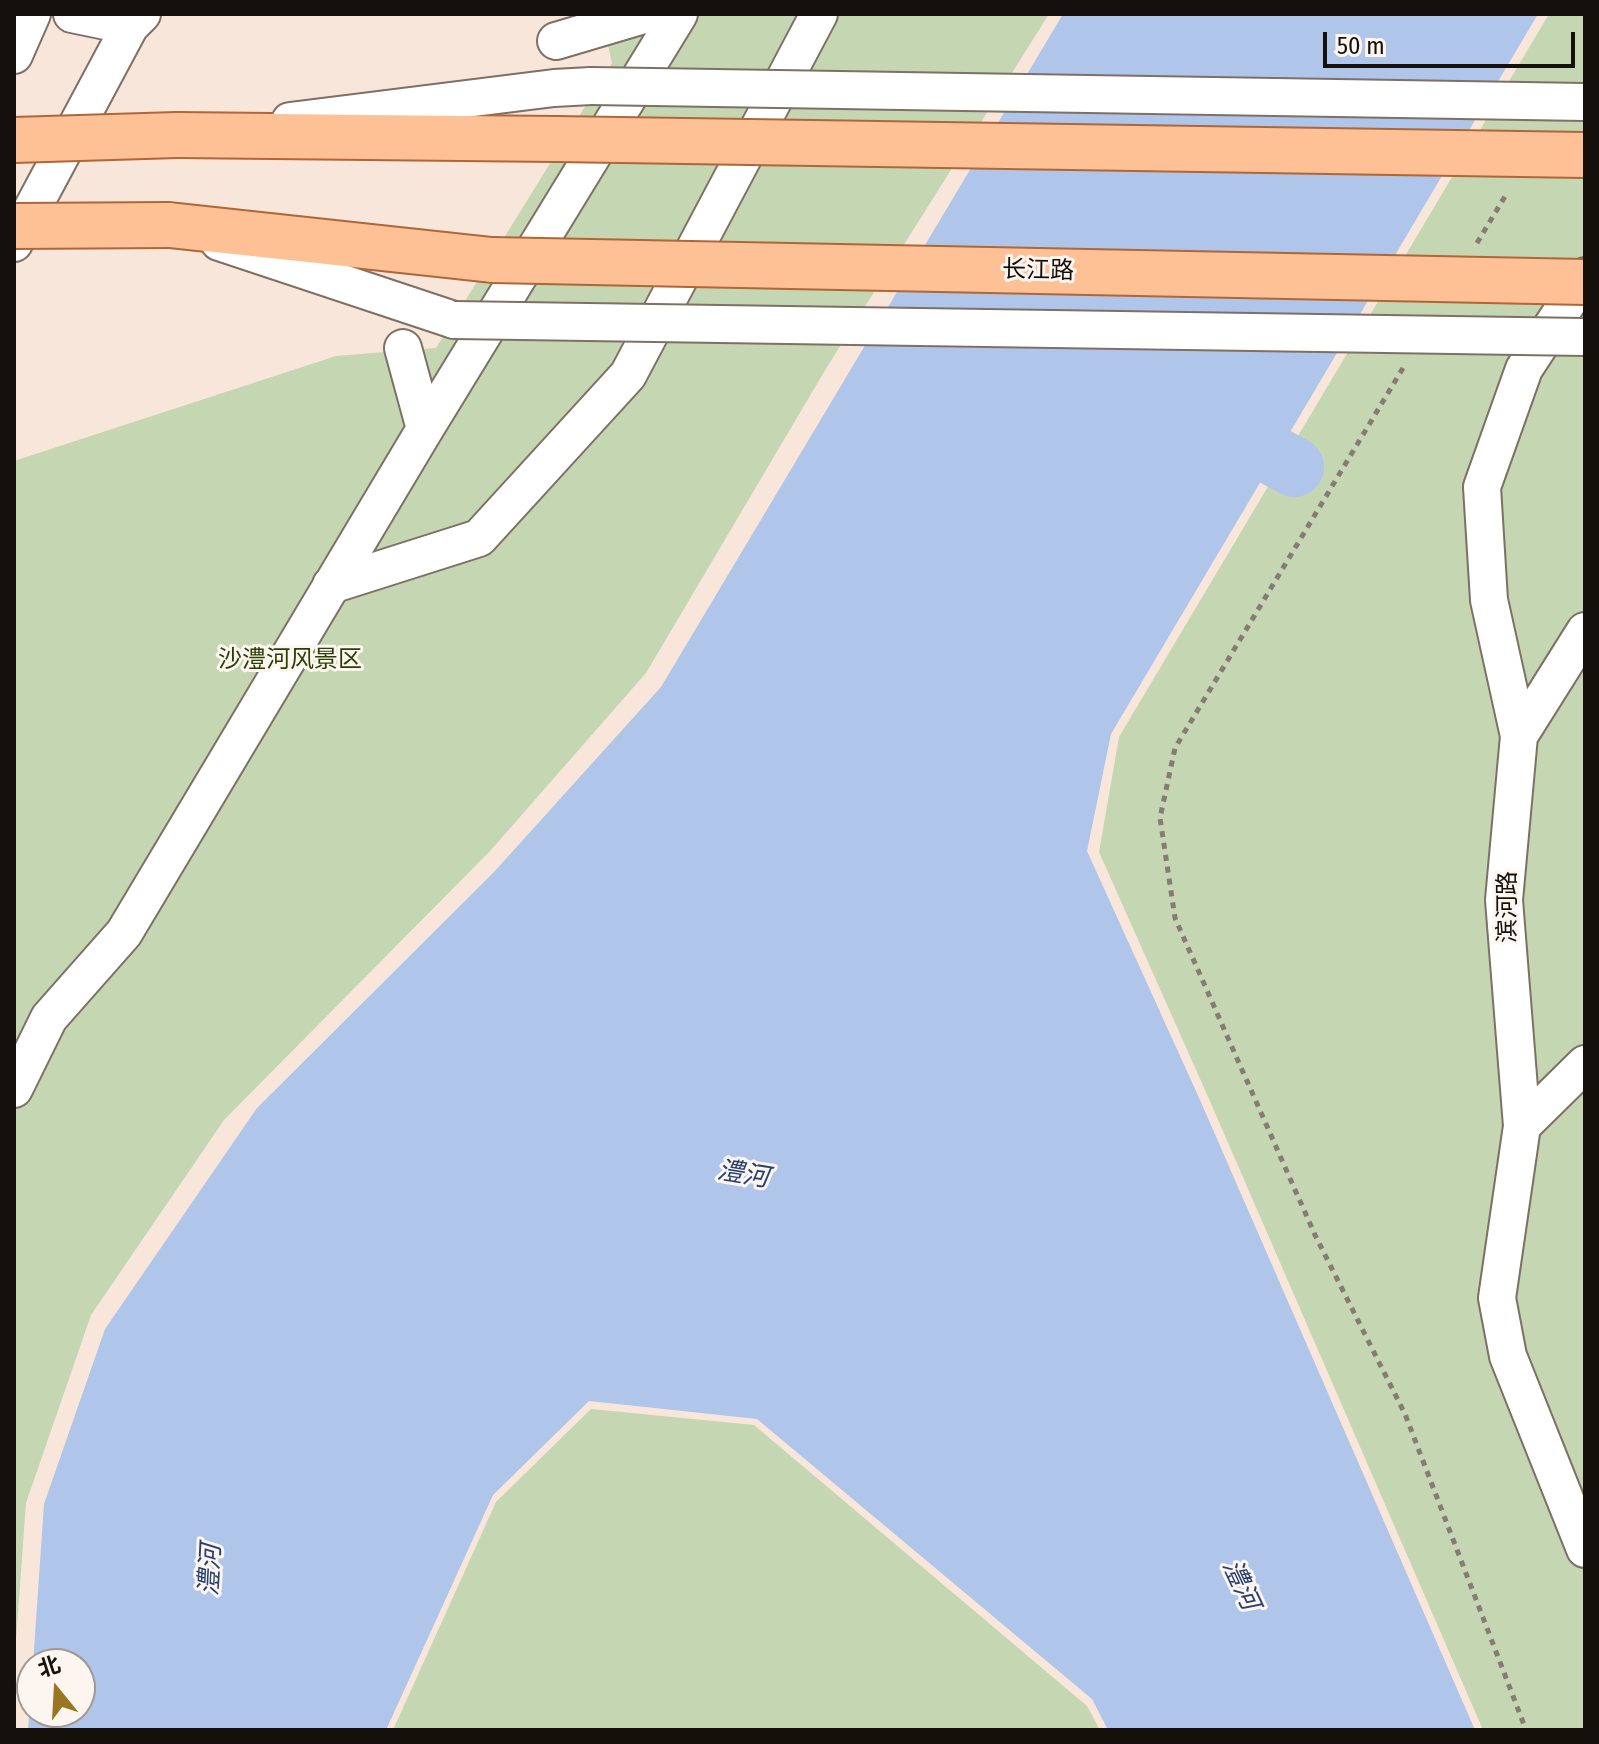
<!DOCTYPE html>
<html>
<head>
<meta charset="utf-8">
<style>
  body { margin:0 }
  #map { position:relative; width:1599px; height:1744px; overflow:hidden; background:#f8e6da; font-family:"Fira Sans Condensed","Noto Sans SC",sans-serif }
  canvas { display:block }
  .frame { position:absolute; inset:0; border:16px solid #16100c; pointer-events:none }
  .north { position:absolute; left:16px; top:1648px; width:80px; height:80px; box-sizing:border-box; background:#fdf5f0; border:2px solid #a19995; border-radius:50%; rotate:342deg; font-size:22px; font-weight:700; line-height:32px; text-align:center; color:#16100c }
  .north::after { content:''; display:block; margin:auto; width:28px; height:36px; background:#9b7622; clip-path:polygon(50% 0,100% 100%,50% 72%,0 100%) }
  .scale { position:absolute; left:1323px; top:32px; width:252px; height:36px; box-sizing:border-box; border:4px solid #16100c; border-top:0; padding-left:10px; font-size:24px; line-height:28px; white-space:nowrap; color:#16100c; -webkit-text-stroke:6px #fdf5f0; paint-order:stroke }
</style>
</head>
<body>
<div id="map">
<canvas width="1599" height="1744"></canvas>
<div class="frame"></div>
<div class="north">北</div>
<div class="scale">50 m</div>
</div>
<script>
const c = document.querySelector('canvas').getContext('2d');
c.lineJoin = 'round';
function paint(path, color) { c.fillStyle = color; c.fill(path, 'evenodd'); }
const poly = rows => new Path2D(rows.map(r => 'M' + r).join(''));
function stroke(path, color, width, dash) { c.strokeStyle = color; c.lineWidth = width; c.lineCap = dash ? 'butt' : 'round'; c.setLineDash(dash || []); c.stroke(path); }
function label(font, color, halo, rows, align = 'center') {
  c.font = font + ' "Fira Sans Condensed","Noto Sans SC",sans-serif'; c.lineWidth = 6; c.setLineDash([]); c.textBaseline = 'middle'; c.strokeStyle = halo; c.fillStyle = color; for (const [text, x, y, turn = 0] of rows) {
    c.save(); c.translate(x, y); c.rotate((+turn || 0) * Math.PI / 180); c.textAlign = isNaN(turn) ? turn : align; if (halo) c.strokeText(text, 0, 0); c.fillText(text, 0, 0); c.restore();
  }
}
const green = poly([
  [601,14,1049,14,827,367,646,673,491,850,224,1120,91,1315,26,1503,14,1668,14,461,336,356,436,348,612,63],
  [1549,14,1585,14,1585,1730,1483,1730,1209,1099,1099,852,1119,737],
  [591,1409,754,1425,1087,1706,1100,1730,393,1730,496,1502]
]);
const water = poly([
  [1063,14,1538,14,1111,734,1087,851,1200,1100,1475,1730,1108,1730,1092,1699,757,1419,589,1401,493,1495,386,1730,28,1730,32,1676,32,1712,80,1712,80,1664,33,1664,44,1504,105,1329,257,1108,494,872,661,687]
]);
const river = poly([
  [1204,418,1294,467]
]);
const path = poly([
  [1477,243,1507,193],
  [1403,368,1175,748,1160,818,1175,918,1315,1235,1405,1414,1526,1730]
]);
const minor = poly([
  [72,14,130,26],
  [556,41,647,14],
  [14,55,32,14],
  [290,121,554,88,591,86],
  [219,242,454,320],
  [14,243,130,26,142,14],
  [1585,276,1524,369,1482,487,1489,600,1519,736,1504,900,1522,1126,1497,1298,1508,1356,1585,1549],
  [425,429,679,14],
  [331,585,479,538,628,375,819,14],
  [1519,736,1585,631],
  [14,1089,49,1018,124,933,425,429,403,348],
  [1522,1126,1585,1064]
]);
const major = poly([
  [177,135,556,139],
  [169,225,492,260]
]);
const minorBridge = poly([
  [591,86,1585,102],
  [454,320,1585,337]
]);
const majorBridge = poly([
  [556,139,1585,155],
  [14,140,177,135],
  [14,226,169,225],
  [492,260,1585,282]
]);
const streetNames = [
  ["长江路",1038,271,1],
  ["滨河路",1508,907,-90]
];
const parkNames = [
  ["沙澧河风景区",290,660]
];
const waterNames = [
  ["澧河",743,1175,9],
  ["澧河",211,1570,-87],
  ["澧河",1240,1585,65]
];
paint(green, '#c4d6b2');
paint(water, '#afc5ea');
stroke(river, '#afc5ea', 60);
stroke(minor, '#7f6f64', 40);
stroke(major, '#ad6738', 48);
stroke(path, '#877b73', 5, [6, 6]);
stroke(minor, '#fff', 36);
stroke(major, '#fec095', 44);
stroke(minorBridge, '#7f6f64', 40, []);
stroke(majorBridge, '#ad6738', 48, []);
stroke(minorBridge, '#fff', 36);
stroke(majorBridge, '#fec095', 44);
label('24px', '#16100c', '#fdf5f0', streetNames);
label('24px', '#294002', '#fdf5f0', parkNames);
label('italic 26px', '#274171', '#fdf5f0', waterNames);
</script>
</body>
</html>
